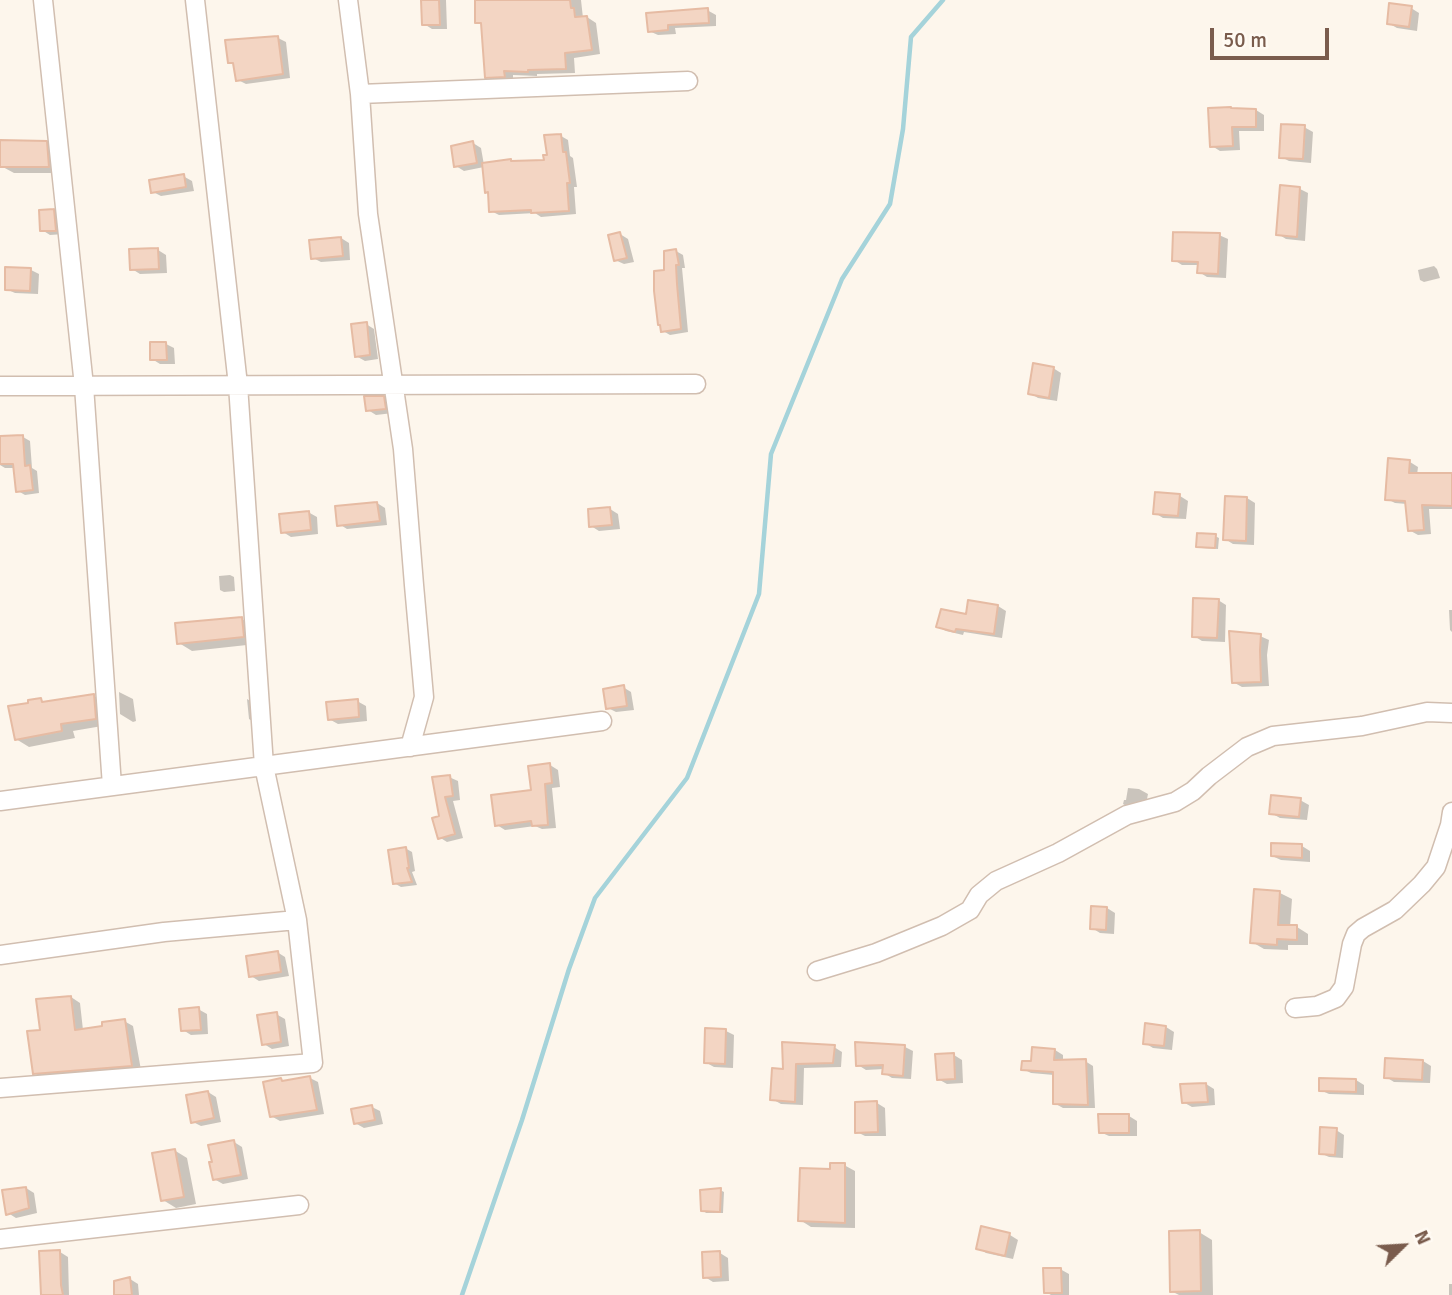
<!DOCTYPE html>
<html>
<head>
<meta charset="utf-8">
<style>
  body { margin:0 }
  #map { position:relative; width:1452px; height:1295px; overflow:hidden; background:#fdf6ec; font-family:Signika,sans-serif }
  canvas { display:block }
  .north { position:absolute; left:1368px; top:1211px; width:70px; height:70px; -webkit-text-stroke:5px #fffaf3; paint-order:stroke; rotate:66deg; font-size:19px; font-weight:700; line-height:28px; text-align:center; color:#7a5c4d }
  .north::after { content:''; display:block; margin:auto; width:24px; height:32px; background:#7a5c4d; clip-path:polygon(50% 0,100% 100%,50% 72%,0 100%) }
  .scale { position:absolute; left:1210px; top:28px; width:119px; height:32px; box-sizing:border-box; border:4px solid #7a5c4d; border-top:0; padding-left:9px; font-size:21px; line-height:24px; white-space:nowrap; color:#7a5c4d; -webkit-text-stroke:5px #fffaf3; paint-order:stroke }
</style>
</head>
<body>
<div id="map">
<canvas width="1452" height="1295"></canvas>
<div class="north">N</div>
<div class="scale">50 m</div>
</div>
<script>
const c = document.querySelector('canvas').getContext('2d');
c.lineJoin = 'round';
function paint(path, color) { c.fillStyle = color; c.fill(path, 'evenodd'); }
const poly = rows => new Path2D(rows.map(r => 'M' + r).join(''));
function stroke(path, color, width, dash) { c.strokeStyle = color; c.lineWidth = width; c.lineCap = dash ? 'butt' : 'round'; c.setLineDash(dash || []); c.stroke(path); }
const shadow = poly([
  [423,0,446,0,447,29,432,29,424,24],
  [476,0,581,0,583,18,587,17,596,23,600,54,574,58,575,73,537,74,537,76,513,75,513,81,496,82,487,77,483,25,477,22],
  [1411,8,1419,13,1417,31,1397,28,1388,23],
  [707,10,716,15,716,26,675,28,676,34,658,35,649,31],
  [278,38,286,42,290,78,246,84,238,80,236,66,229,62],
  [1210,110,1256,110,1264,115,1264,131,1239,131,1240,150,1220,151,1212,146],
  [1304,127,1313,132,1311,163,1289,161,1281,157],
  [561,136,568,140,570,156,573,158,577,187,574,187,576,214,541,217,535,213,499,215,491,211,490,193,487,192,484,167,464,171,456,166,473,143,481,148,484,165,546,162],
  [46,143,59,150,62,173,14,173,1,166],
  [183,176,192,181,194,191,161,196,153,192],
  [1300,189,1308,193,1305,241,1286,239,1278,234],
  [53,211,62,216,64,234,50,235,42,230],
  [620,234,628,239,634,262,624,264,615,260],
  [1219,235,1228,239,1226,278,1207,277,1199,272,1199,265,1182,265,1174,260],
  [341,238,349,243,350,260,321,262,313,258],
  [158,250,166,255,167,273,140,274,132,269],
  [676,251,683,255,685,268,682,268,688,332,670,335,663,331,665,272],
  [1434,266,1437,269,1440,278,1424,282,1420,280,1418,270],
  [31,270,39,274,38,294,15,293,6,289],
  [366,324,374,329,378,359,365,361,356,356],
  [166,344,174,348,175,364,160,364,152,359],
  [1053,368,1061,373,1057,401,1038,398,1030,393],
  [383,398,392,403,393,413,376,415,368,410],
  [23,437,30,441,32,468,37,471,39,493,25,495,18,491,15,468,5,468,0,465,0,438],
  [1410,462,1418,467,1417,475,1452,475,1452,509,1429,509,1431,534,1418,535,1409,530,1407,504,1395,503,1387,499],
  [1180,496,1188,501,1186,519,1163,518,1155,513],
  [1247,498,1255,503,1254,545,1233,544,1225,539],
  [377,503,385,508,387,525,347,529,339,524],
  [610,509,618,514,620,529,599,531,591,526],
  [308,512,317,517,318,534,291,537,283,532],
  [1215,536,1219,538,1218,549,1201,548,1198,546],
  [230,575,234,577,235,591,224,592,220,590,219,576],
  [1218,600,1226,605,1225,642,1202,641,1194,636],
  [998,606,1006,611,1002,638,964,632,963,635,946,631,938,627],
  [1449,610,1452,610,1452,632,1450,630],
  [242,619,255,627,256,644,192,651,179,643],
  [1260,636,1269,640,1267,655,1269,686,1242,687,1233,682],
  [623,687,631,692,634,710,616,712,608,708],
  [119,692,133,699,136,721,133,722,120,714],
  [94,696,107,703,108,725,73,731,75,738,29,747,16,739,30,704,41,700,46,703],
  [247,699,256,704,257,724,249,719],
  [357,701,366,706,367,721,338,724,329,719],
  [550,765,558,770,560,787,552,788,556,828,542,829,535,826,505,830,497,825,533,792],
  [449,777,458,781,460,800,453,801,463,838,447,842,439,837,441,818,434,779],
  [1128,788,1139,789,1148,794,1146,804,1131,809,1123,804,1124,800,1126,800],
  [1300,800,1309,805,1307,820,1280,818,1271,813],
  [1302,846,1310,851,1310,862,1281,860,1272,856],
  [405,848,412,852,415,871,412,872,417,885,401,887,394,883],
  [1280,893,1292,899,1290,927,1297,927,1308,934,1308,945,1288,945,1288,950,1264,949,1252,942],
  [1107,908,1115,913,1114,934,1100,933,1092,928],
  [277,952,285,957,289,976,259,981,251,976],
  [71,997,80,1003,83,1030,105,1027,124,1021,133,1026,141,1070,43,1078,34,1073,42,1031],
  [198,1009,207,1014,208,1034,191,1035,183,1030],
  [276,1014,285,1019,289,1046,272,1049,264,1044],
  [1166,1027,1174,1032,1172,1050,1153,1048,1145,1043],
  [707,1030,726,1031,734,1035,733,1068,714,1067,705,1062],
  [784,1044,834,1047,842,1052,841,1067,804,1068,803,1105,781,1104,772,1099,784,1071],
  [905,1047,913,1051,911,1079,892,1078,884,1073,884,1069,866,1070,858,1065],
  [1055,1050,1063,1055,1063,1062,1085,1061,1093,1066,1095,1108,1063,1108,1054,1103,1054,1075,1031,1073,1023,1069],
  [954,1055,962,1060,963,1083,947,1084,938,1079],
  [1423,1061,1431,1066,1430,1083,1394,1082,1386,1077],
  [310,1078,318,1082,324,1114,280,1121,271,1116,281,1080,285,1082],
  [1356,1080,1364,1085,1364,1095,1329,1094,1320,1090],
  [1206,1084,1214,1089,1215,1105,1192,1107,1183,1102],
  [208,1092,216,1097,221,1122,201,1126,193,1122],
  [877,1103,885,1108,886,1136,865,1136,857,1132],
  [372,1107,380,1111,383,1124,364,1128,355,1123],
  [1129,1116,1137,1121,1137,1136,1109,1136,1100,1132],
  [1336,1130,1344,1135,1343,1158,1329,1157,1320,1153],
  [234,1142,242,1147,248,1179,223,1184,214,1179],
  [174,1150,187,1158,196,1204,176,1208,163,1200],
  [844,1165,855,1171,855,1228,811,1227,800,1220,831,1171],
  [26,1188,34,1193,37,1213,16,1218,8,1213],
  [720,1190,724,1192,723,1213,706,1213,703,1210],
  [983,1228,1010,1235,1018,1240,1013,1259,986,1253,978,1248],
  [1199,1232,1212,1240,1213,1295,1179,1295,1171,1291],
  [60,1252,68,1257,69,1295,43,1295],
  [720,1253,728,1258,729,1281,713,1282,705,1277],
  [1060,1269,1069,1274,1069,1295,1051,1295,1046,1292],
  [130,1279,138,1284,139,1295,115,1295],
  [1449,1284,1452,1284,1452,1295,1449,1295]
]);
const stream = poly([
  [462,1295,522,1120,569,969,595,898,687,778,759,594,771,454,842,279,890,204,903,129,911,37,943,0]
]);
const building = poly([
  [421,0,439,0,440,25,422,25,421,0],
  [475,0,570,0,571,8,574,8,575,17,587,16,592,50,565,53,566,69,528,70,528,72,504,71,505,77,485,78,481,23,475,23,475,0],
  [1389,3,1412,6,1409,27,1387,24,1389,3],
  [708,8,709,23,668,25,668,30,648,32,646,13,708,8],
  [278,36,283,74,236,81,233,63,228,63,225,40,278,36],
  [1231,107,1231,108,1256,109,1256,127,1232,127,1233,146,1210,147,1208,108,1231,107],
  [1281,124,1305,125,1303,159,1279,158,1281,124],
  [561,134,563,152,566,152,570,183,567,183,569,211,531,213,531,210,489,212,488,192,485,193,482,163,511,159,511,161,544,160,543,155,547,155,544,135,561,134],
  [0,140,47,141,49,167,0,167,0,140],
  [473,141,477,163,454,167,451,146,473,141],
  [184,174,186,187,151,193,149,180,184,174],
  [1280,185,1300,187,1297,237,1276,235,1280,185],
  [54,209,56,231,40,231,39,210,54,209],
  [620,232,627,258,614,261,608,235,620,232],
  [1173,232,1220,233,1218,274,1197,273,1198,262,1172,261,1173,232],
  [341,237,343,256,311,259,309,240,341,237],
  [158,248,159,269,130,270,129,249,158,248],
  [676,249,679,265,676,265,677,284,681,329,661,332,660,325,658,325,654,291,654,271,664,270,664,251,676,249],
  [5,267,31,268,30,291,5,290,5,267],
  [367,322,370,355,355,357,351,324,367,322],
  [150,342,166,342,167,360,150,360,150,342],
  [1033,363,1054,367,1049,398,1028,394,1033,363],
  [364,396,384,396,386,409,366,411,364,396],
  [23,435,25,466,30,465,33,490,16,492,13,464,0,464,0,436,23,435],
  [1388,458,1410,460,1409,473,1452,473,1452,506,1422,505,1424,530,1408,531,1405,501,1385,500,1388,458],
  [1155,492,1180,494,1178,516,1153,514,1155,492],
  [1225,496,1247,497,1246,541,1223,540,1225,496],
  [377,502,380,521,337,526,335,506,377,502],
  [610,507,612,525,589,527,588,509,610,507],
  [309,511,311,530,281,533,279,514,309,511],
  [1197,533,1216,534,1215,548,1196,547,1197,533],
  [1193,598,1219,599,1217,638,1192,637,1193,598],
  [968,600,998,605,994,634,956,629,955,632,936,627,941,609,966,614,968,600],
  [242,617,244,637,177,644,175,623,242,617],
  [1229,631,1261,634,1260,650,1261,682,1232,683,1229,631],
  [624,685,627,706,606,709,603,689,624,685],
  [94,694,96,719,61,724,62,731,15,740,8,706,28,703,28,700,41,698,42,702,94,694],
  [358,699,359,717,328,720,326,702,358,699],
  [550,763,552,783,545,784,548,825,532,826,531,821,495,826,491,795,531,790,528,766,550,763],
  [450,775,453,796,445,797,455,834,438,839,432,818,439,816,432,777,450,775],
  [1271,795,1301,798,1299,817,1269,814,1271,795],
  [1271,843,1302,844,1302,858,1271,856,1271,843],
  [406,847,409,868,407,868,412,882,393,884,388,850,406,847],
  [1254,889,1280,891,1278,925,1297,925,1297,940,1277,939,1277,945,1250,943,1254,889],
  [1091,906,1107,907,1106,930,1090,929,1091,906],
  [278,951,281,972,249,977,246,956,278,951],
  [71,996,75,1030,102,1026,102,1022,125,1019,132,1066,33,1074,27,1031,40,1030,36,999,71,996],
  [199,1007,201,1030,181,1031,179,1009,199,1007],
  [277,1012,281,1042,262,1045,257,1015,277,1012],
  [1145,1023,1166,1026,1164,1046,1143,1044,1145,1023],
  [705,1028,726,1029,725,1064,704,1063,705,1028],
  [782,1042,835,1045,833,1063,796,1064,795,1102,770,1100,772,1068,783,1069,782,1042],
  [855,1042,905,1045,903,1076,882,1074,883,1065,856,1066,855,1042],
  [1032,1047,1055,1049,1054,1060,1086,1059,1088,1105,1053,1104,1053,1072,1021,1070,1022,1061,1031,1061,1032,1047],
  [954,1053,955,1079,937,1080,935,1054,954,1053],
  [1385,1058,1423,1060,1422,1080,1384,1078,1385,1058],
  [310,1076,317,1110,270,1117,263,1082,281,1078,282,1081,310,1076],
  [1319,1078,1356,1079,1356,1092,1319,1091,1319,1078],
  [1206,1083,1208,1102,1182,1103,1180,1084,1206,1083],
  [208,1091,214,1118,191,1123,186,1095,208,1091],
  [877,1101,878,1132,855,1133,855,1102,877,1101],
  [372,1105,375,1120,354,1124,351,1109,372,1105],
  [1098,1114,1129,1114,1129,1133,1099,1133,1098,1114],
  [1320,1127,1337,1128,1335,1155,1319,1154,1320,1127],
  [234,1140,241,1175,213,1180,209,1162,212,1162,208,1145,234,1140],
  [175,1149,184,1197,161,1201,152,1153,175,1149],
  [830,1163,845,1163,845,1223,798,1221,800,1168,830,1169,830,1163],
  [26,1187,29,1208,6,1215,2,1190,26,1187],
  [721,1188,720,1212,701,1211,700,1190,721,1188],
  [981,1226,1010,1233,1005,1256,976,1249,981,1226],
  [1200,1230,1201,1291,1170,1292,1169,1231,1200,1230],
  [60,1250,61,1285,63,1295,41,1295,39,1251,60,1250],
  [720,1251,721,1277,703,1278,702,1252,720,1251],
  [1043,1268,1061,1268,1062,1293,1044,1293,1043,1268],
  [130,1277,132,1295,114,1295,114,1281,130,1277]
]);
const minor = poly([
  [43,0,84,386,112,786],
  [348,0,360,94,368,214,403,449,414,585,424,697,410,747],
  [360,94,688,81],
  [0,386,696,384],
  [0,801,602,721],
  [0,955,164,932,297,920],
  [817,971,876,953,942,926,970,910,979,895,996,881,1058,853,1127,815,1175,802,1193,791,1209,776,1247,747,1273,736,1362,726,1427,712,1452,713],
  [1295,1008,1317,1006,1336,998,1344,987,1352,944,1356,934,1363,928,1395,910,1422,884,1436,867,1450,825,1452,812],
  [0,1088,313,1063,297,920,264,766,238,385,195,0],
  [0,1239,299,1205]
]);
paint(shadow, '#0003');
stroke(stream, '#a5d3da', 4.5);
paint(building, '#f3d5c3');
stroke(building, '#e6bba3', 2);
stroke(minor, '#d1beb0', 21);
stroke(minor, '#fff', 18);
</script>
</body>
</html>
